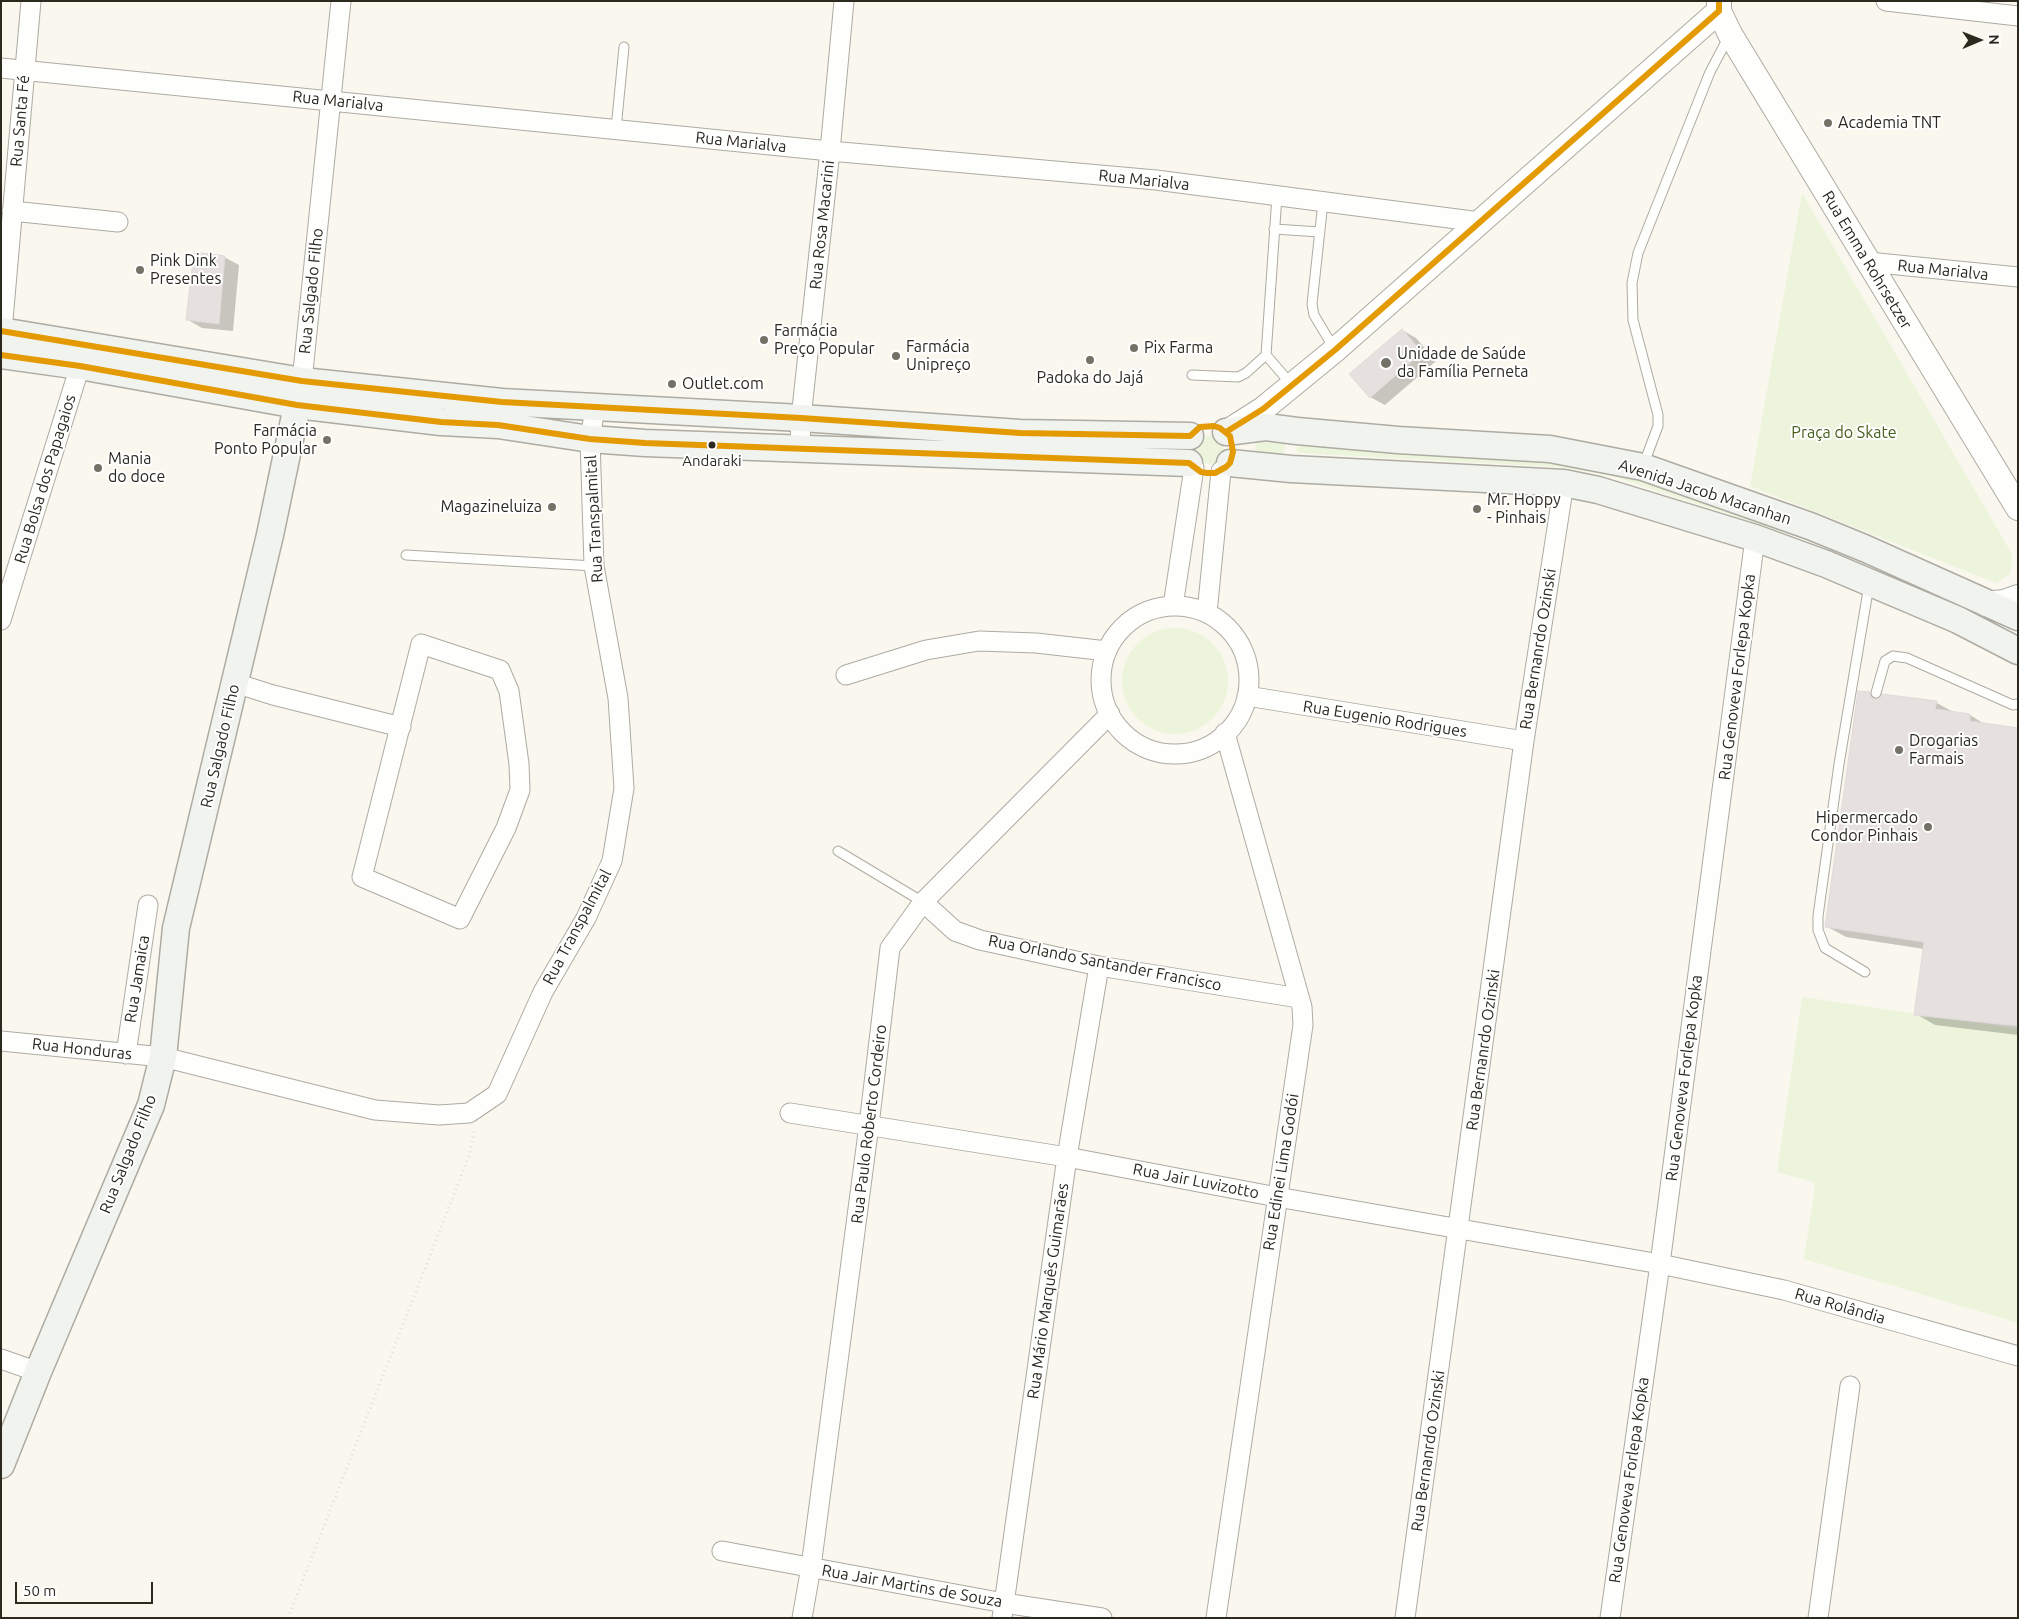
<!DOCTYPE html>
<html>
<head>
<meta charset="utf-8">
<style>
  body { margin:0 }
  #map { position:relative; width:2019px; height:1619px; overflow:hidden; background:#f9f7ee; font-family:Ubuntu,sans-serif }
  canvas { display:block }
  .frame { position:absolute; inset:0; border:2px solid #2c2a1f; pointer-events:none }
  .north { position:absolute; left:1954px; top:15px; width:50px; height:50px; -webkit-text-stroke:4px #fff; paint-order:stroke; rotate:89deg; font-size:14px; font-weight:700; line-height:20px; text-align:center; color:#2c2a1f }
  .north::after { content:''; display:block; margin:auto; width:18px; height:22px; background:#2c2a1f; clip-path:polygon(50% 0,100% 100%,50% 72%,0 100%) }
  .scale { position:absolute; left:15px; top:1582px; width:138px; height:22px; box-sizing:border-box; border:2px solid #2c2a1f; border-top:0; padding-left:6px; font-size:15px; line-height:18px; white-space:nowrap; color:#2c2a1f; -webkit-text-stroke:4px #fff; paint-order:stroke }
</style>
</head>
<body>
<div id="map">
<canvas width="2019" height="1619"></canvas>
<div class="frame"></div>
<div class="north">N</div>
<div class="scale">50 m</div>
</div>
<script>
const c = document.querySelector('canvas').getContext('2d');
c.lineJoin = 'round';
function paint(path, color) { c.fillStyle = color; c.fill(path, 'evenodd'); }
const poly = rows => new Path2D(rows.map(r => 'M' + r).join(''));
function stroke(path, color, width, dash) { c.strokeStyle = color; c.lineWidth = width; c.lineCap = dash ? 'butt' : 'round'; c.setLineDash(dash || []); c.stroke(path); }
function label(font, color, halo, rows, align = 'center') {
  c.font = font + ' Ubuntu,sans-serif'; c.lineWidth = 4; c.setLineDash([]); c.textBaseline = 'middle'; c.strokeStyle = halo; c.fillStyle = color; for (const [text, x, y, turn = 0] of rows) {
    c.save(); c.translate(x, y); c.rotate((+turn || 0) * Math.PI / 180); c.textAlign = isNaN(turn) ? turn : align; if (halo) c.strokeText(text, 0, 0); c.fillText(text, 0, 0); c.restore();
  }
}
const green = poly([
  [1802,193,2012,554,2010,574,1996,583,1750,486],
  '1196 450a14 14 0 1 1 28 0a14 14 0 1 1-28 0Z',
  [1257,438,1286,441,1283,454,1256,453,1255,445],
  [1304,445,1395,454,1403,450,1592,464,1744,512,2018,624,2018,631,1822,545,1612,476,1560,467,1299,453,1296,450,1297,447],
  '1122 681a53 53 0 1 1 106 0a53 53 0 1 1-106 0Z',
  [1802,997,2018,1029,2018,1323,1804,1259,1815,1187,1814,1182,1777,1172]
]);
const shadow = poly([
  [224,257,239,265,233,331,202,328,188,320],
  [1402,330,1416,338,1436,361,1385,405,1370,397],
  [1869,694,1879,699,1883,696,1937,703,1955,713,1970,715,1986,725,2018,729,2018,1035,1935,1025,1916,1014,1924,949,1846,937,1826,926]
]);
const building = poly([
  [194,252,225,256,219,324,186,320,194,252],
  [1402,329,1422,352,1370,398,1349,374,1402,329],
  [1858,691,1870,692,1871,697,1875,699,1880,698,1882,694,1937,701,1935,709,1970,714,1970,721,2018,728,2018,1026,1914,1015,1924,942,1825,927,1858,691]
]);
const path = poly([
  [288,1618,469,1156,475,1128]
]);
const service = poly([
  [616,129,624,47],
  [1277,196,1266,355,1291,384],
  [1323,202,1312,304,1314,315,1335,350],
  [1274,229,1320,232],
  [1192,375,1238,377,1246,373,1266,355],
  [1643,466,1658,426,1658,415,1633,320,1632,283,1638,253,1710,72,1729,36],
  [406,555,594,566],
  [1876,693,1885,661,1893,656,1907,658,2013,705,2018,704],
  [838,851,923,902],
  [1865,972,1825,948,1818,930,1818,916,1839,764,1869,585]
]);
const minor = poly([
  [1886,1,2018,16],
  [1,68,830,151,1156,180,1480,222],
  [12,211,118,222],
  [1868,262,2018,277],
  [2,331,31,1],
  [302,381,341,1],
  [800,448,801,418,830,151,844,1],
  [1173,606,1194,468],
  '1101 680a74 74 0 1 1 148 0a74 74 0 1 1-148 0Z',
  [1207,613,1221,471],
  [1,620,80,366],
  [421,644,500,670,509,691,519,764,520,790,506,828,460,919,362,877,421,644],
  [846,675,926,650,979,641,1036,643,1107,651],
  [235,683,273,695,401,727],
  [1247,696,1524,741],
  [923,902,955,931,980,940,1099,966,1299,998],
  [1,1041,163,1057,375,1110,439,1115,469,1113,497,1094,543,992,586,918,612,861,624,788,618,698,594,566,590,439,595,408],
  [126,1054,148,905],
  [790,1113,1067,1157,1277,1197,1660,1264,1784,1290,2018,1356],
  [1,1359,38,1372],
  [722,1551,1004,1603,1102,1618],
  [802,1618,811,1567,869,1125,890,948,923,902,1110,714],
  [1002,1618,1067,1157,1099,966],
  [1216,1618,1303,1025,1302,1007,1225,733],
  [1405,1618,1524,741,1564,483],
  [1610,1618,1660,1264,1755,538],
  [1818,1618,1850,1386]
]);
const tertiary = poly([
  [1719,1,1719,11,1730,34,2018,508],
  [1227,432,1263,409,1335,350,1719,11],
  [1986,604,2004,602,2018,597]
]);
const secondary = poly([
  [1,331,302,381,502,402,801,418,1020,433,1190,436],
  [1,355,80,366,297,405,441,422,498,425,590,439,645,443,1189,463],
  [1226,432,1266,427,1297,431,1398,440,1550,449,1643,467,1810,526,1864,548,2018,617],
  [1230,463,1291,469,1564,483,1598,490,1755,538,1826,564,1958,620,2018,651],
  [1,1465,38,1372,151,1105,163,1057,176,928,270,535,301,387]
]);
const bus1 = poly([
  [1,331,302,381,502,402,801,418,1020,433,1190,436,1200,427,1214,426,1220,428,1230,436,1233,452,1230,463,1226,467,1215,473,1207,473,1201,472,1189,463,645,443,590,439,498,425,441,422,297,405,80,366,1,355],
  [1226,432,1263,409,1335,350,1719,11,1719,1]
]);
const markers = [
  [1828,123,5,"#747267"],
  [140,270,5,"#747267"],
  [764,340,5,"#747267"],
  [1134,348,5,"#747267"],
  [896,356,5,"#747267"],
  [1090,360,5,"#747267"],
  [1386,363,6,"#747267"],
  [672,384,5,"#747267"],
  [327,440,5,"#747267"],
  [712,445,4.5,"#2c2a1f"],
  [98,468,5,"#747267"],
  [552,507,5,"#747267"],
  [1477,509,5,"#747267"],
  [1899,750,5,"#747267"],
  [1928,827,5,"#747267"]
];
const busNames = [
  ["Andaraki",712,461]
];
const streetNames = [
  ["Rua Marialva",338,101,6],
  ["Rua Santa Fé",20,121,-85],
  ["Rua Marialva",741,142,6],
  ["Rua Marialva",1144,180,6],
  ["Rua Rosa Macarini",822,225,-84],
  ["Rua Emma Rohrsetzer",1867,260,59],
  ["Rua Marialva",1943,270,6],
  ["Rua Salgado Filho",311,291,-84],
  ["Rua Bolsa dos Papagaios",45,479,-73],
  ["Avenida Jacob Macanhan",1705,492,18],
  ["Rua Transpalmital",594,519,-93],
  ["Rua Bernanrdo Ozinski",1538,649,-81],
  ["Rua Genoveva Forlepa Kopka",1737,677,-83],
  ["Rua Eugenio Rodrigues",1385,719,9],
  ["Rua Salgado Filho",220,746,-77],
  ["Rua Transpalmital",577,927,-62],
  ["Rua Orlando Santander Francisco",1105,963,11],
  ["Rua Jamaica",137,979,-81],
  ["Rua Honduras",82,1049,6],
  ["Rua Bernanrdo Ozinski",1483,1050,-82],
  ["Rua Genoveva Forlepa Kopka",1684,1078,-83],
  ["Rua Paulo Roberto Cordeiro",869,1124,-83],
  ["Rua Salgado Filho",128,1154,-68],
  ["Rua Edinei Lima Godói",1281,1172,-81],
  ["Rua Jair Luvizotto",1196,1181,11],
  ["Rua Mário Marquês Guimarães",1048,1291,-82],
  ["Rua Rolândia",1840,1306,16],
  ["Rua Bernanrdo Ozinski",1428,1451,-82],
  ["Rua Genoveva Forlepa Kopka",1629,1480,-82],
  ["Rua Jair Martins de Souza",912,1586,10]
];
const poiNames = [
  ["Academia TNT",1838,123],
  ["Pink Dink",150,261],
  ["Presentes",150,279],
  ["Farmácia",774,331],
  ["Preço Popular",774,349],
  ["Farmácia",906,347],
  ["Unipreço",906,365],
  ["Pix Farma",1144,348],
  ["Unidade de Saúde",1397,354],
  ["da Família Perneta",1397,372],
  ["Padoka do Jajá",1090,378,"center"],
  ["Outlet.com",682,384],
  ["Farmácia",317,431,"right"],
  ["Ponto Popular",317,449,"right"],
  ["Mania",108,459],
  ["do doce",108,477],
  ["Mr. Hoppy",1487,500],
  ["- Pinhais",1487,518],
  ["Magazineluiza",542,507,"right"],
  ["Drogarias",1909,741],
  ["Farmais",1909,759],
  ["Hipermercado",1918,818,"right"],
  ["Condor Pinhais",1918,836,"right"]
];
const parkNames = [
  ["Praça do Skate",1844,433]
];
paint(green, '#ecf5db');
paint(shadow, '#0003');
paint(building, '#e6e0df');
stroke(building, '#e0dada', 1);
stroke(service, '#adaba2', 11);
stroke(minor, '#adaba2', 21);
stroke(tertiary, '#adaba2', 26);
stroke(secondary, '#adaba2', 29);
stroke(path, '#e0dfdc', 3, [1, 4]);
stroke(service, '#fefefc', 9);
stroke(minor, '#fefefc', 19);
stroke(tertiary, '#fefefc', 24);
stroke(secondary, '#f1f3ef', 26);
stroke(bus1, '#e39a03', 6);
for (const [x, y, r, color] of markers) { const dot = new Path2D(); dot.arc(x, y, r, 0, 2 * Math.PI); c.fillStyle = color; c.fill(dot); stroke(dot, '#fff', 2); }
label('15px', '#2c2a1f', '#fff', busNames);
label('16px', '#2c2a1f', '#fff', streetNames);
label('16px', '#2c2a1f', '#fff', poiNames, 'left');
label('16px', '#46601b', '#fff', parkNames);
</script>
</body>
</html>
